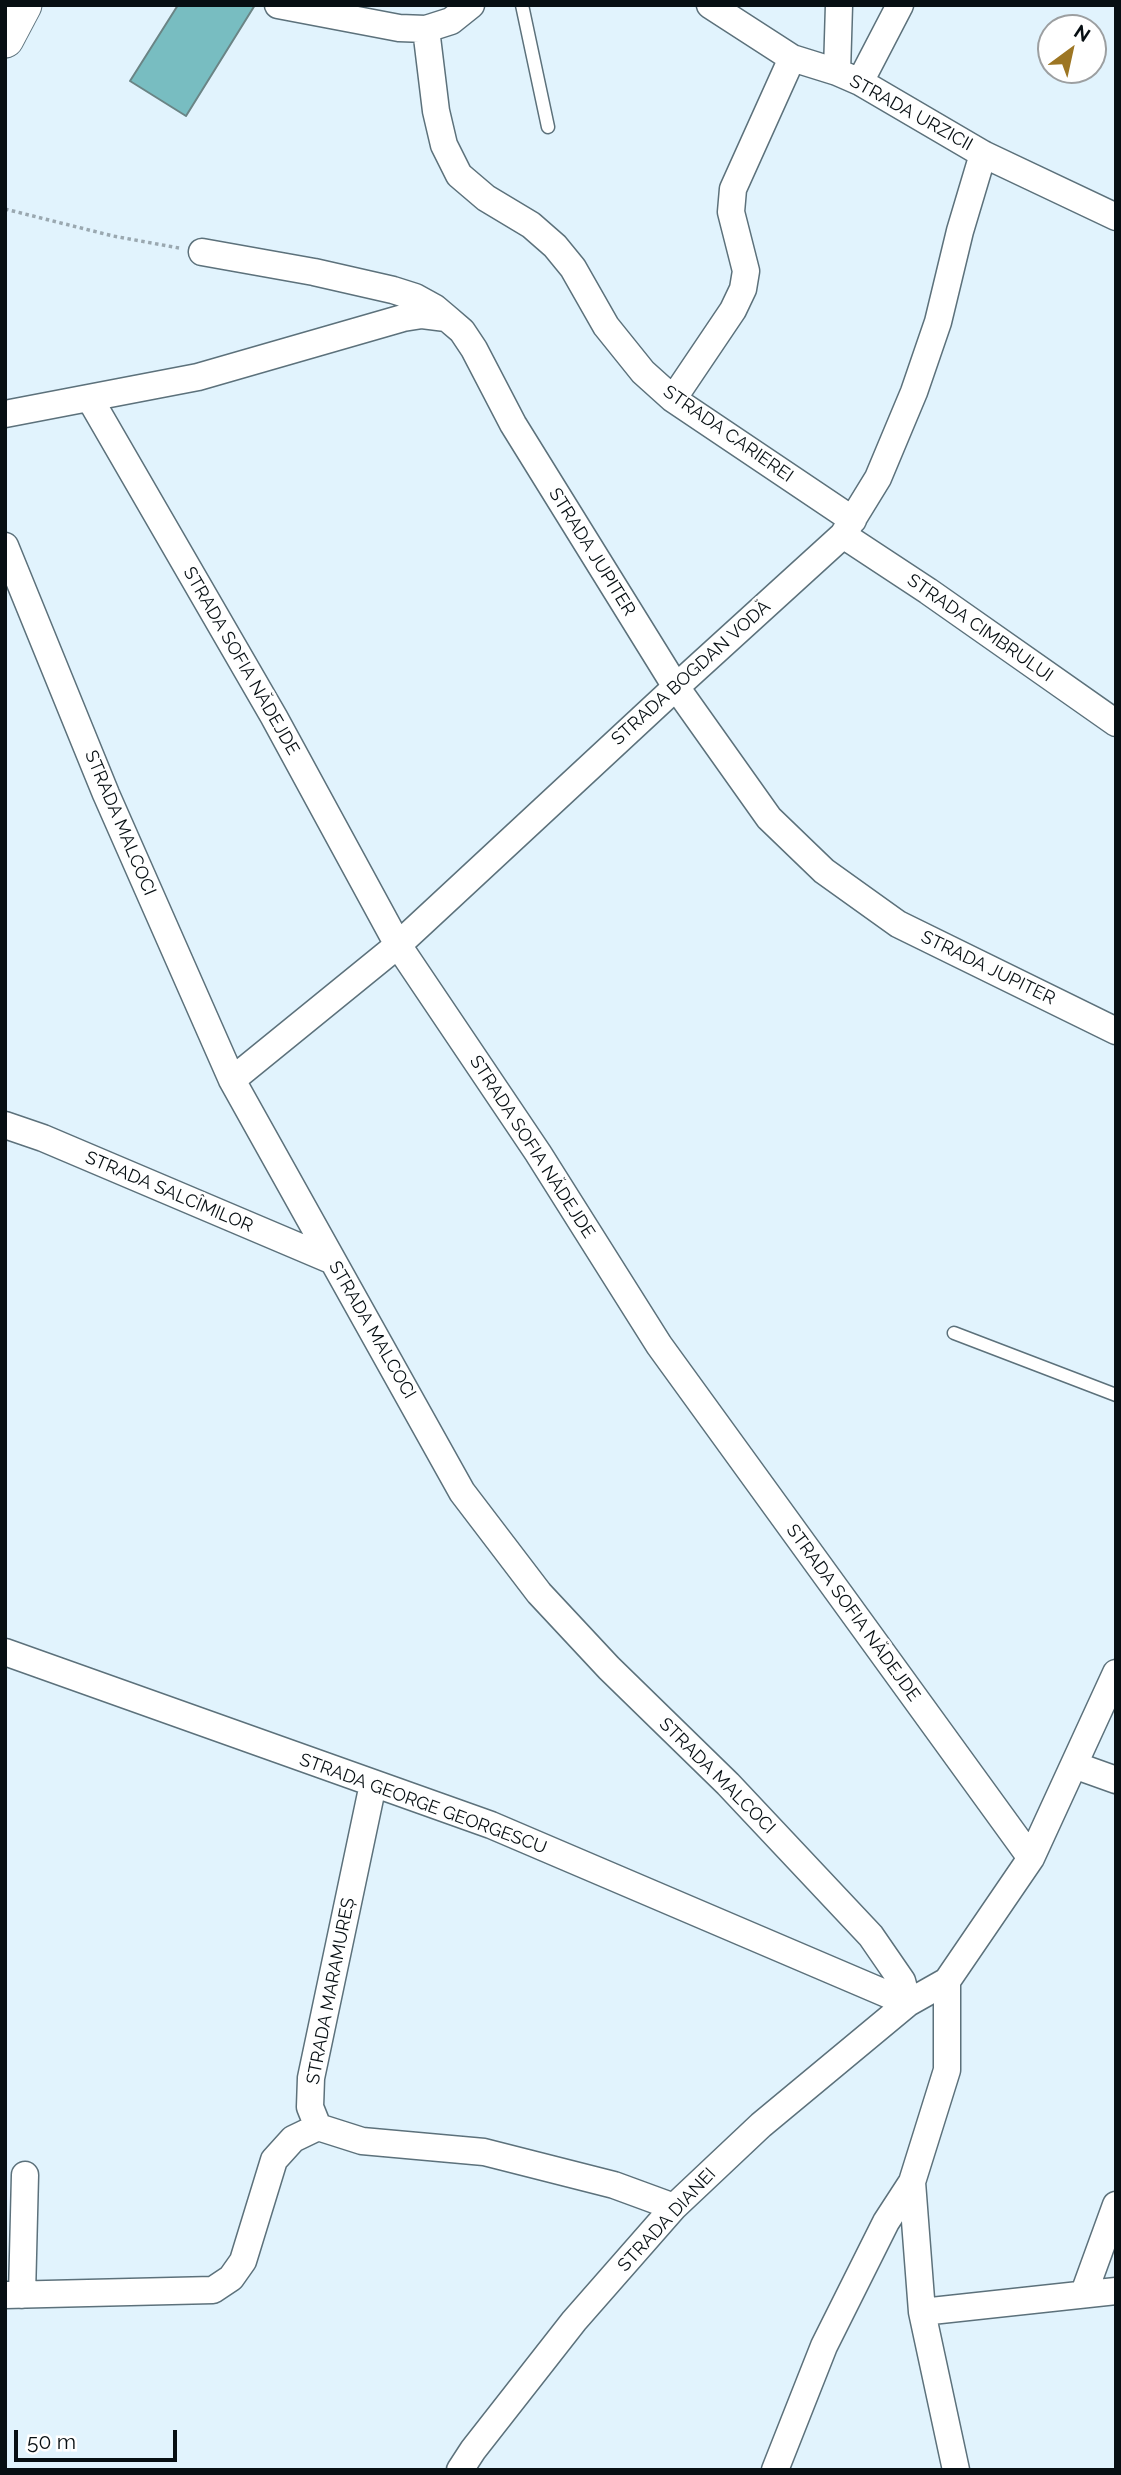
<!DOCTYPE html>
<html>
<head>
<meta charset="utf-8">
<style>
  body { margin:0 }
  #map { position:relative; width:1121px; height:2475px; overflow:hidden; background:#e1f3fd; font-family:Raleway,sans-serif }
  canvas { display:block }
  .frame { position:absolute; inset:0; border:7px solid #070f13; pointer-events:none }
  .north { position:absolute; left:1037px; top:14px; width:70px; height:70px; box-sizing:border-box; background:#fff; border:2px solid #9c9fa1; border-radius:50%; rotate:33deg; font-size:19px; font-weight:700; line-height:28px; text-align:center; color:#070f13 }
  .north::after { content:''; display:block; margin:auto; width:24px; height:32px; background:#9d7623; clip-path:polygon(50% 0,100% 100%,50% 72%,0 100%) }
  .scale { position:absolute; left:14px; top:2430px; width:163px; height:32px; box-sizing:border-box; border:4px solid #070f13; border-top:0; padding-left:9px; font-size:21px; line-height:24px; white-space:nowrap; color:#070f13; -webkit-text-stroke:5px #fff; paint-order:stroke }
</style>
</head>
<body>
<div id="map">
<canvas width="1121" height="2475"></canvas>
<div class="frame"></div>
<div class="north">N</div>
<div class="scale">50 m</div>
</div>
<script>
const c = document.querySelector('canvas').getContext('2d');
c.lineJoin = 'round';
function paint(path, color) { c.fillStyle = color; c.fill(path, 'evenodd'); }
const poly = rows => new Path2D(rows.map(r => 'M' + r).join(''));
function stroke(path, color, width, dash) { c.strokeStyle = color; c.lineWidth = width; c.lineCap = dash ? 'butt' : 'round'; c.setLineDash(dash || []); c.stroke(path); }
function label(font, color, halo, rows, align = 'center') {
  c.font = font + ' Raleway,sans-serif'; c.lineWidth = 5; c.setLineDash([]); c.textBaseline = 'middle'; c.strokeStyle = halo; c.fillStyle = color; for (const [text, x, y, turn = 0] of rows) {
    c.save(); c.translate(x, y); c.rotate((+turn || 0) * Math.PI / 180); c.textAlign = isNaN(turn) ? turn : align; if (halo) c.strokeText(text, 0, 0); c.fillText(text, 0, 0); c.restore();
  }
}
const building = poly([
  [178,5,255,5,186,116,130,81,178,5]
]);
const path = poly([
  [5,209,113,236,179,248]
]);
const lane = poly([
  [522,5,548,127],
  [954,1333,1116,1395]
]);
const street = poly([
  [278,5,399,28,426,29,451,21,471,5],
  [710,5,792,58,837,72,860,82,983,154,1116,217],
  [426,29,436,111,444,145,459,175,486,198,531,225,555,246,573,268,606,326,643,372,673,399,853,520],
  [837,72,839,5],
  [860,82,900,5],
  [202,252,314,272,393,290,415,297,435,308,448,319,462,331,474,349,513,424,676,687,769,818,824,871,898,924,1116,1031],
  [90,399,274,717,398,945,538,1153,659,1345,1031,1858],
  [673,399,733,310,743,289,746,271,731,212,733,189,792,58],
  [5,414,198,377,403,318,422,315,446,318],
  [843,535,928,591,1116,723],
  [5,546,106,794,232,1080,462,1492,539,1593,609,1668,728,1784,871,1936,902,1981,908,2003,761,2125,674,2207,574,2321,473,2450,460,2470],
  [232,1080,398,945,676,687,843,535,878,478,914,392,938,322,960,231,983,154],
  [5,1125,43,1138,333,1261],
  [5,1652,491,1825,908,2003,947,1981],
  [1074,1765,1116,1780],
  [318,2127,362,2141,484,2152,614,2185,674,2207],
  [318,2127,310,2107,311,2078,373,1784],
  [1084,2293,1116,2205],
  [5,2295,213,2290,231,2278,243,2261,274,2160,293,2139,318,2127],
  [22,2295,25,2175],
  [922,2312,1116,2291],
  [775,2470,824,2346,886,2222,912,2182],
  [956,2470,922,2312,912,2182,947,2070,947,1981,1031,1858,1116,1673]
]);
const secondary = poly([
  [5,39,23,5]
]);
const streetNames = [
  ["STRADA URZICII",911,113,29],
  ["STRADA CARIEREI",728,434,35],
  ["STRADA JUPITER",592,552,58],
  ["STRADA CIMBRULUI",980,628,35],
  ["STRADA SOFIA NĂDEJDE",241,661,60],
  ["STRADA BOGDAN VODĂ",691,673,-42],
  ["STRADA MALCOCI",120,823,67],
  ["STRADA JUPITER",988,968,26],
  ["STRADA SOFIA NĂDEJDE",532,1147,57],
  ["STRADA SALCÎMILOR",169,1192,23],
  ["STRADA MALCOCI",372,1330,60],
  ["STRADA SOFIA NĂDEJDE",853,1613,54],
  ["STRADA MALCOCI",717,1776,45],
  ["STRADA GEORGE GEORGESCU",423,1804,20],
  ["STRADA MARAMUREȘ",331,1991,-79],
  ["STRADA DIANEI",667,2220,-47]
];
paint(building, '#78bdc1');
stroke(building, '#6a8485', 2);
stroke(lane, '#5c717b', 15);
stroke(street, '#5c717b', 29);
stroke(secondary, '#5c717b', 39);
stroke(path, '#9aa8b0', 3.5, [3.5, 3.5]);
stroke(lane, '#fff', 12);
stroke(street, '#fff', 26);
stroke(secondary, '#fff', 37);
label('18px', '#070f13', '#fff', streetNames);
</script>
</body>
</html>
